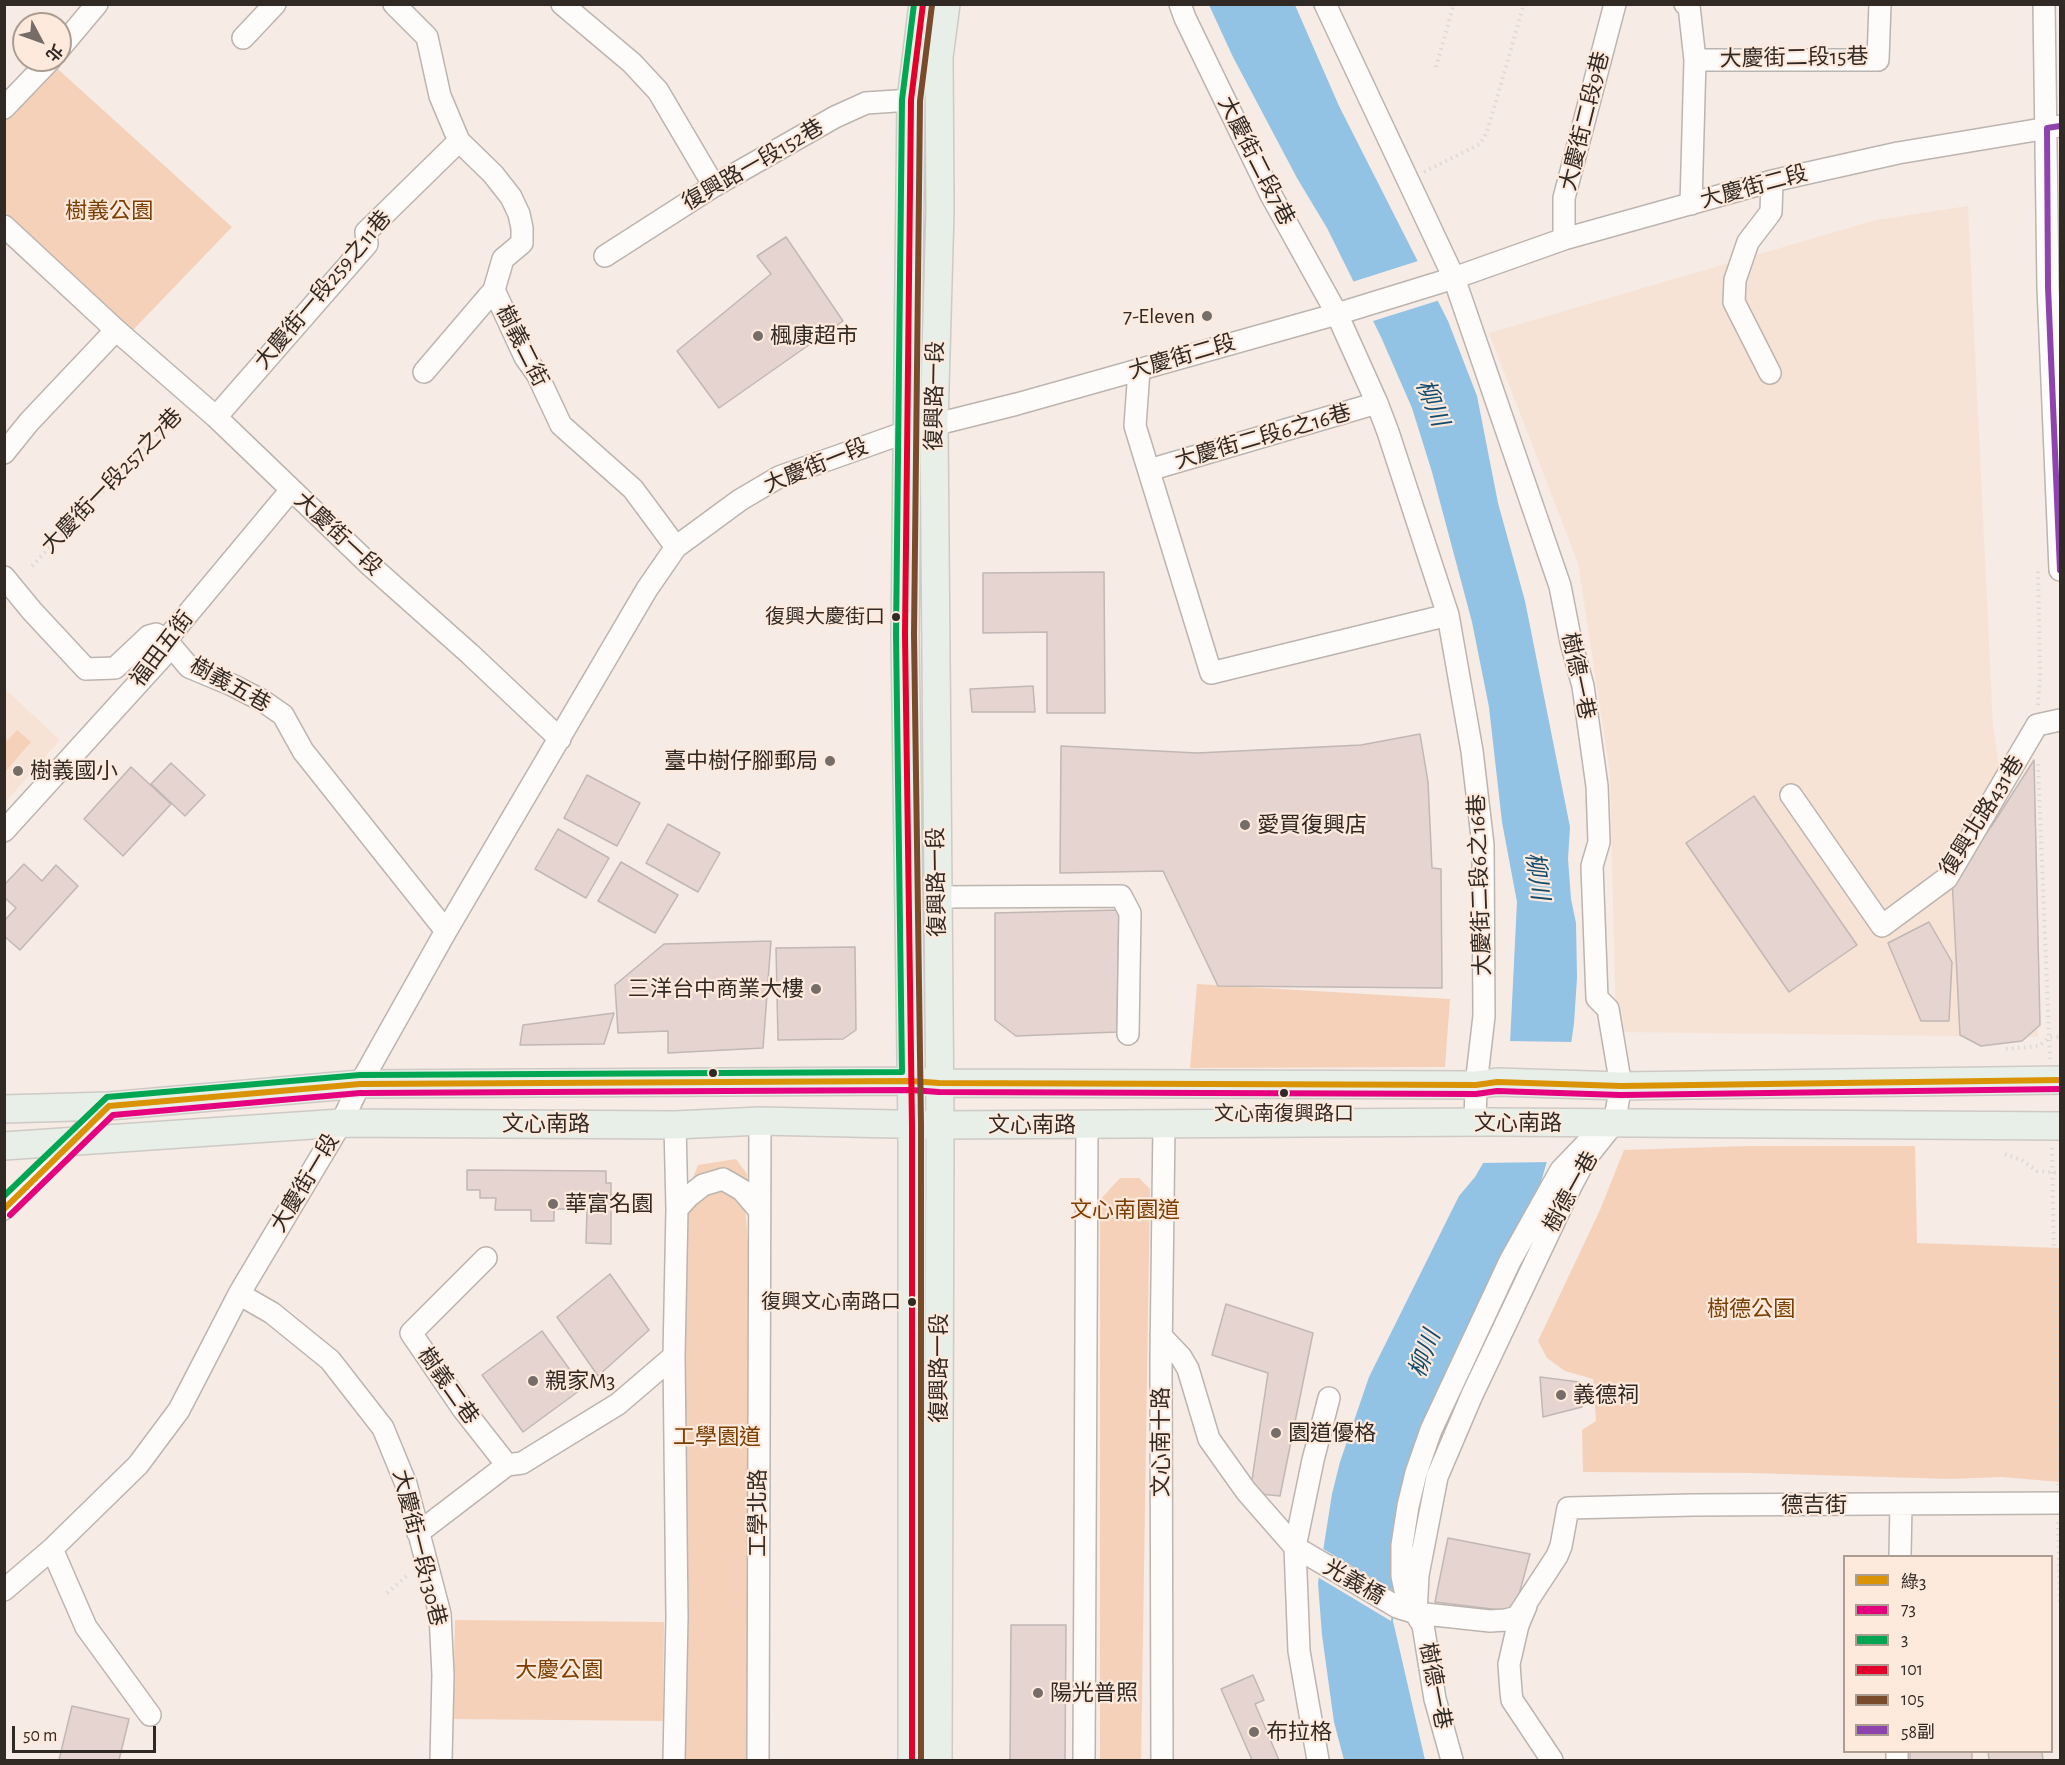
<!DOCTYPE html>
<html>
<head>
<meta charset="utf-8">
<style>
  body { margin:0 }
  #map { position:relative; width:2065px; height:1765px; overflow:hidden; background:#f6ebe5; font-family:"Alegreya Sans","Noto Sans TC",sans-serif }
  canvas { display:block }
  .frame { position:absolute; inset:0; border:6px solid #312924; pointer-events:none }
  .legend { position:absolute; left:1843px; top:1555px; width:210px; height:198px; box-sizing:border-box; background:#feeadd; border:2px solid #ac9d93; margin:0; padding:8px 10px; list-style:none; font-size:18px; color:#312924 }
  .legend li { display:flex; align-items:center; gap:12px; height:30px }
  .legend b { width:30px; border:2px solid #ac9d93 }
  .north { position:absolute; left:12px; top:12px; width:60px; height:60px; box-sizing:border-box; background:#feeadd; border:2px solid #ac9d93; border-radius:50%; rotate:131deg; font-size:16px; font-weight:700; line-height:24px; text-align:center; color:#312924 }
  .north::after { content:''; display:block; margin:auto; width:21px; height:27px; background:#766d68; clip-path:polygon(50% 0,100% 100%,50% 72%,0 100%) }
  .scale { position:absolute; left:12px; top:1726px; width:144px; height:27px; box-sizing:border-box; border:3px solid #312924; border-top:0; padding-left:8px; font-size:18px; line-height:21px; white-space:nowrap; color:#312924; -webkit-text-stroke:4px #feeadd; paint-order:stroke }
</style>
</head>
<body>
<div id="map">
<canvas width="2065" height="1765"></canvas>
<div class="frame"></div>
<ul class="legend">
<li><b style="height:8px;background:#d99305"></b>綠3</li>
<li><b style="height:8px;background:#e5007d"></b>73</li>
<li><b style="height:8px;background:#00a651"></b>3</li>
<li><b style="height:8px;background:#e4002b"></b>101</li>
<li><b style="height:8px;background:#7a4b2a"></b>105</li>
<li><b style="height:8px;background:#8e44ad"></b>58副</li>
</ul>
<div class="north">北</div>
<div class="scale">50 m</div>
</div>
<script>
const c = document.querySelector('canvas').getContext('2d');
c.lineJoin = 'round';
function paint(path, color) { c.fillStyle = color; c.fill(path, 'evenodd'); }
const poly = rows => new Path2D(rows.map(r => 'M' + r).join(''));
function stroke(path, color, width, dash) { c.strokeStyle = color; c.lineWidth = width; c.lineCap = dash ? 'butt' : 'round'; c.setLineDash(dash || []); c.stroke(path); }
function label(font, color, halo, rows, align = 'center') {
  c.font = font + ' "Alegreya Sans","Noto Sans TC",sans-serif'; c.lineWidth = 4.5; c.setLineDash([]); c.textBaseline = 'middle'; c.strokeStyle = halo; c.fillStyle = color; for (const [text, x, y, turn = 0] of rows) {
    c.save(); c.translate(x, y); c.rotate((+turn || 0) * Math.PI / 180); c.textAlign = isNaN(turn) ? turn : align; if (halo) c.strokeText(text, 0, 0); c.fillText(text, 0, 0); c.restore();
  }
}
const built = poly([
  [1968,206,1993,725,2038,1037,1616,1032,1610,773,1578,563,1489,333,1876,220],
  [5,689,60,740,5,803]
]);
const green = poly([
  [49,61,232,227,133,330,5,212,4,113],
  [17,730,31,742,5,772,5,734,7,741],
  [1197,984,1450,999,1445,1067,1190,1068],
  [1748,1146,1915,1146,1917,1243,2060,1248,2060,1482,2002,1477,1950,1479,1752,1473,1583,1472,1582,1430,1596,1421,1593,1379,1565,1371,1547,1358,1538,1341,1600,1210,1624,1150],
  [736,1159,747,1174,747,1186,691,1183,698,1165],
  [1120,1178,1139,1178,1150,1189,1141,1760,1100,1760,1100,1200],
  [726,1189,745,1205,748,1245,747,1760,685,1760,686,1628,684,1224,691,1204,707,1193],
  [455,1620,664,1622,663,1721,453,1719]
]);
const water = poly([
  [1209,5,1295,5,1339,106,1448,321,1477,396,1498,503,1525,601,1570,827,1568,859,1571,899,1576,923,1577,978,1574,1023,1562,1109,1539,1189,1448,1377,1395,1562,1393,1621,1425,1760,1344,1760,1334,1722,1322,1635,1318,1583,1332,1494,1340,1462,1369,1377,1459,1196,1475,1177,1503,1129,1510,1043,1517,902,1502,822,1489,707,1472,622,1432,472,1412,408,1381,337,1327,228,1297,178,1233,57]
]);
const pier = poly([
  [1421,260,1440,300,1370,322,1349,283],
  [1507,1041,1574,1042,1565,1109,1551,1162,1479,1163,1500,1128],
  [1320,1547,1395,1592,1391,1621,1316,1576]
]);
const building = poly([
  [786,237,843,321,719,408,677,351,771,274,757,256,786,237],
  [1104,572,1105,713,1047,713,1047,632,983,633,983,573,1104,572],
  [1033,686,1035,712,972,712,970,689,1033,686],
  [1420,734,1428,782,1432,868,1441,869,1442,988,1218,986,1163,871,1060,873,1061,746,1197,753,1361,745,1420,734],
  [2034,760,2040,1025,2022,1041,1981,1046,1960,1035,1952,878,1993,824,2034,760],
  [171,763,205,795,185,816,151,784,171,763],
  [131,767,171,804,123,856,84,819,131,767],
  [587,775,640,803,617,846,564,818,587,775],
  [1754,796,1857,945,1789,992,1686,843,1754,796],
  [668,824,720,853,698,892,646,863,668,824],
  [558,829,609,858,586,898,535,869,558,829],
  [621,862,678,895,655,933,598,901,621,862],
  [24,864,42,881,56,865,78,886,20,950,4,936,4,921,16,908,4,897,4,885,24,864],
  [1119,910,1117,1032,1016,1036,995,1020,995,913,1119,910],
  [1929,922,1952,962,1949,1021,1921,1021,1888,943,1929,922],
  [771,941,763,1048,668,1053,668,1031,618,1033,615,985,664,944,771,941],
  [855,947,856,1030,843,1039,778,1040,776,948,855,947],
  [614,1013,604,1044,520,1045,523,1025,614,1013],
  [467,1170,606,1171,606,1183,611,1183,611,1244,586,1243,587,1209,554,1209,554,1221,531,1221,531,1210,495,1210,496,1198,480,1198,480,1190,467,1190,467,1170],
  [610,1274,649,1330,598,1376,557,1317,610,1274],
  [1226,1304,1313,1333,1280,1496,1250,1493,1268,1373,1212,1355,1226,1304],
  [542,1331,583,1388,523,1432,482,1375,542,1331],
  [1540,1377,1579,1382,1582,1407,1543,1417,1540,1377],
  [1448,1538,1530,1554,1517,1602,1509,1609,1500,1610,1435,1602,1448,1538],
  [1011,1625,1066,1625,1065,1760,1010,1760,1011,1625],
  [1253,1675,1264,1700,1255,1704,1279,1760,1252,1760,1221,1689,1253,1675],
  [72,1706,129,1719,119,1760,59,1760,72,1706],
  [1910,1752,1972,1752,1972,1760,1910,1760,1910,1752],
  [1988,1752,2042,1752,2043,1760,1989,1760,1988,1752]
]);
const path = poly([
  [1436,67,1454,4],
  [1424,172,1480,144,1487,132,1524,4],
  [32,566,180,410],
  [2038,705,2040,675,2038,569],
  [2038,764,2050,1059],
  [2006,1049,2039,1046,2050,1037,2060,1037],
  [2052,1148,2058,1485],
  [2005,1154,2023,1161,2037,1171,2060,1173],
  [2058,1522,2060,1602],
  [387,1593,409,1574]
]);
const minor = poly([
  [394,4,427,37,440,96,459,141,493,174,511,197,519,214,522,228,522,243,503,259,494,290,525,357,537,374,561,425,633,489,676,547],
  [562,4,632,63,658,91,714,186],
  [1180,4,1185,18,1271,195,1337,314,1377,403,1388,432,1448,615,1472,751,1483,845,1484,1016,1476,1085,1475,1123],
  [1325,4,1454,278,1560,586,1571,642,1583,686,1597,786,1599,842,1592,866,1597,998,1608,1009,1621,1086,1614,1123,1586,1158,1572,1184,1472,1395,1437,1477,1418,1575,1416,1613],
  [1685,4,1689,6,1695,60,1691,204],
  [2044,4,2048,287,2060,570],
  [243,38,275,4],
  [60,48,97,4],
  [1695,60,1878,60,1880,4],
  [4,108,50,60],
  [4,226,116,330,216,417,371,566,470,654,560,739],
  [1564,239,1564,198,1615,4],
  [605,256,714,186,835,117,866,103,911,100],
  [1139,370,1135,426,1211,673,1448,615],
  [424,372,494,290],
  [1770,373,1734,302,1735,280,1748,242,1771,212,1772,181],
  [216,417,367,244,366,232,459,141],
  [4,453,29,422,116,330],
  [1149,470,1377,403],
  [4,577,32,611,86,669,115,668,149,636,156,634,166,640,189,667,232,685,263,701,283,715,303,751,446,931],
  [1791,795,1882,926,1947,878,2037,725,2060,720],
  [4,831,163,656,166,640,291,490],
  [937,897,1121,896,1130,913,1128,1034],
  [4,1209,109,1106],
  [677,1209,689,1196,703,1185,723,1179,742,1190,759,1210],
  [239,1294,272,1313,330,1360,383,1428,406,1484,440,1614,443,1675,441,1760],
  [1161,1336,1181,1357,1188,1369,1209,1439,1246,1491,1295,1547,1397,1607,1416,1613,1490,1621,1506,1620,1517,1617,1557,1556,1561,1546,1568,1508,1693,1505,2060,1503],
  [507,1465,522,1463,618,1404,674,1356],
  [418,1533,507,1465,463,1409,411,1333,486,1258],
  [52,1549,86,1627,150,1715],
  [1900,1556,1901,1504],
  [4,1590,52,1549,138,1465,179,1410,239,1294,341,1123,360,1084,446,931,647,589,676,547,740,500,779,477,909,431,1017,404,1337,314,1454,278,1564,239,1772,181,1898,153,2060,126],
  [1526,1606,1518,1625,1509,1664,1511,1692,1512,1700,1552,1760],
  [674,1760,677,1617,674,1356,677,1209,675,1125],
  [758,1760,760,1121],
  [1084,1760,1087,1125],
  [1162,1760,1161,1359,1164,1124],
  [1318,1760,1299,1651,1295,1547,1313,1460,1329,1398],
  [1452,1760,1435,1699,1423,1625,1407,1600,1402,1576,1402,1545,1408,1506,1416,1473,1431,1430,1510,1261,1561,1170,1587,1143],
  [1897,1760,1897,1752]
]);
const major = poly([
  [4,1109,109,1106,360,1084,911,1081,939,1083,1476,1085,1497,1082,1621,1086,2060,1080],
  [4,1146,341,1123,675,1125,760,1121,940,1125,1492,1122,2060,1126],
  [912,1760,912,1125,905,634,911,100,923,4],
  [938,1760,940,1125,934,423,940,211,939,57,946,4]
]);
const bus1 = poly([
  [4,1209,109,1106,360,1084,911,1081,939,1083,1476,1085,1497,1082,1621,1086,2060,1080]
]);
const bus2 = poly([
  [10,1215,113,1115,360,1093,911,1090,939,1092,1476,1094,1497,1091,1621,1095,2060,1089]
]);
const bus3 = poly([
  [4,1196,107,1097,360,1075,902,1072,896,634,902,100,914,4]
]);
const bus4 = poly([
  [912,1760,912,1125,905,634,911,100,923,4]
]);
const bus5 = poly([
  [921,1760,921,1125,914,634,920,101,932,5]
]);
const bus6 = poly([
  [2060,126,2047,128,2048,287,2060,570]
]);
const markers = [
  [1207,316,6,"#766d68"],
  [758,336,6,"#766d68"],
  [896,617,5,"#312924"],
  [830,761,6,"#766d68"],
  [18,771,6,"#766d68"],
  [1245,825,6,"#766d68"],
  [816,989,6,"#766d68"],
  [713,1073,5,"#312924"],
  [1284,1093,5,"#312924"],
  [553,1204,6,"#766d68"],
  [912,1302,5,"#312924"],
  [533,1381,6,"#766d68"],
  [1561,1395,6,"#766d68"],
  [1276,1433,6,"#766d68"],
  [1038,1693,6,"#766d68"],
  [1254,1732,6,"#766d68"]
];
const busNames = [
  ["復興大慶街口",885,617],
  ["文心南復興路口",1284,1114,"center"],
  ["復興文心南路口",901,1302]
];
const streetNames = [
  ["大慶街二段15巷",1794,58,-1],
  ["大慶街二段9巷",1585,121,-76],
  ["大慶街二段7巷",1256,161,63],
  ["復興路一段152巷",753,165,-30],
  ["大慶街二段",1754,187,-15],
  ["大慶街一段259之11巷",323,290,-50],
  ["樹義二街",522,346,63],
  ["大慶街二段",1182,357,-16],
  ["復興路一段",935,396,-89],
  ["大慶街二段6之16巷",1263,437,-16],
  ["大慶街一段",816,466,-22],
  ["大慶街一段257之7巷",112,481,-46],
  ["大慶街一段",338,534,43],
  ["福田五街",162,649,-53],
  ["樹德一巷",1578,676,78],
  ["樹義五巷",230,685,29],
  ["復興北路431巷",1982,816,-58],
  ["復興路一段",937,882,-91],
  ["大慶街二段6之16巷",1480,885,-92],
  ["文心南路",1518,1123],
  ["文心南路",546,1124],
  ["文心南路",1032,1125],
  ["大慶街一段",305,1183,-59],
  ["樹德一巷",1571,1192,-61],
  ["復興路一段",939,1368,-90],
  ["樹義二巷",448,1386,55],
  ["文心南十路",1161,1442,-90],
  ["德吉街",1814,1505],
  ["工學北路",758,1513,-90],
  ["大慶街一段130巷",419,1548,76],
  ["光義橋",1354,1582,30],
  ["樹德一巷",1435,1686,79]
];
const parkNames = [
  ["樹義公園",109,211],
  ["文心南園道",1125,1210],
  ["樹德公園",1751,1309],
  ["工學園道",717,1437],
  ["大慶公園",559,1670]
];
const poiNames = [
  ["7-Eleven",1195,316,"right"],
  ["楓康超市",770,336],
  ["臺中樹仔腳郵局",818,761,"right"],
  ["樹義國小",30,771],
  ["愛買復興店",1257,825],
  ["三洋台中商業大樓",804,989,"right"],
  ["華富名園",565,1204],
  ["親家M3",545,1381],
  ["義德祠",1573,1395],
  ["園道優格",1288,1433],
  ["陽光普照",1050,1693],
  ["布拉格",1266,1732]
];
const waterNames = [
  ["柳川",1432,403,68],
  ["柳川",1537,876,82],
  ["柳川",1425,1354,-70]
];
paint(built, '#f7e3d6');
paint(green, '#f5d1ba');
paint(water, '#92c2e4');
paint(pier, '#f6ebe5');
paint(building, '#e6d4d0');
stroke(building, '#c1b7b4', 1.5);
stroke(minor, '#bcb4af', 24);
stroke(major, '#cfc9c5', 30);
stroke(path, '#dcd9d7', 4, [1.5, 4.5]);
stroke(minor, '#fefcfb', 21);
stroke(major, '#e8efe8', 27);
stroke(bus1, '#d99305', 6);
stroke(bus2, '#e5007d', 6);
stroke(bus3, '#00a651', 6);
stroke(bus4, '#e4002b', 6);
stroke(bus5, '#7a4b2a', 6);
stroke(bus6, '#8e44ad', 6);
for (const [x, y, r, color] of markers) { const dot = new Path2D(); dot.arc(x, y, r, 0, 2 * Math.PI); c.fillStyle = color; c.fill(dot); stroke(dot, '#feeadd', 2); }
label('20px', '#312924', '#feeadd', busNames, 'right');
label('22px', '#312924', '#feeadd', streetNames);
label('22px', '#7c3d00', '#feeadd', parkNames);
label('22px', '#312924', '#feeadd', poiNames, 'left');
label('italic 24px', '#134c6e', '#feeadd', waterNames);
</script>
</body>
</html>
